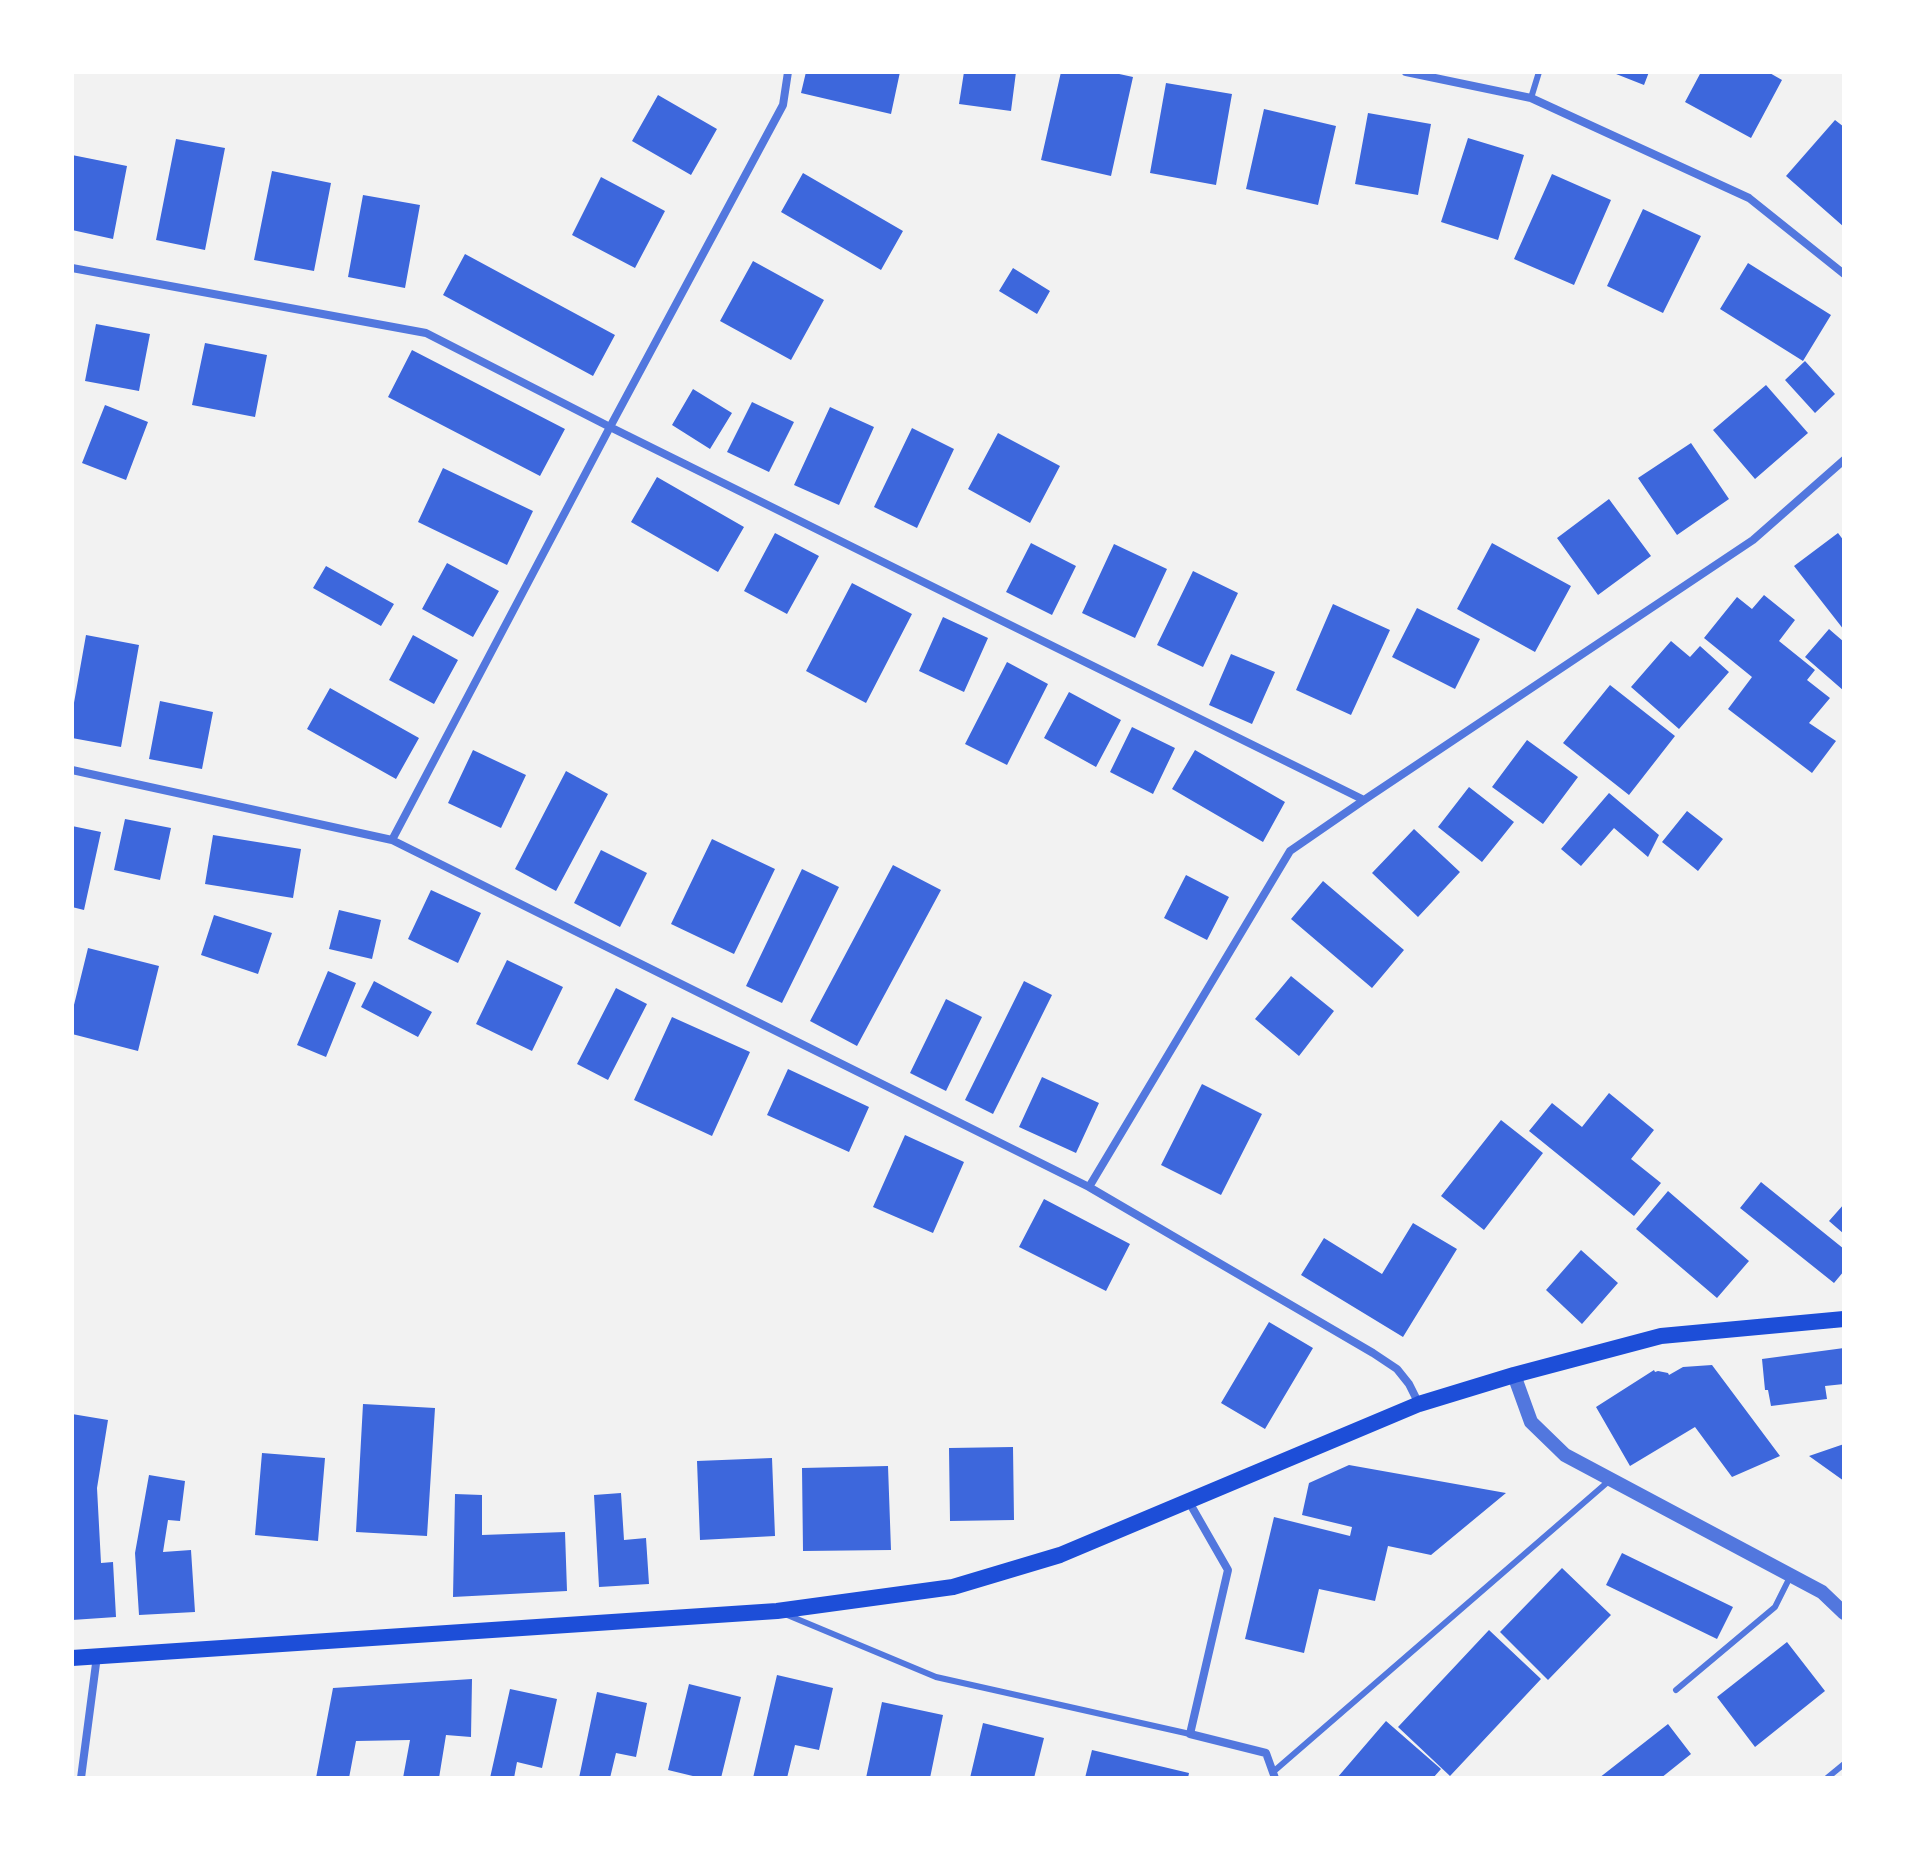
<!DOCTYPE html>
<html>
<head>
<meta charset="utf-8">
<style>
  body { margin:0 }
  #map { position:relative; width:1916px; height:1850px; overflow:hidden; background:#f2f2f2; font-family:"Golos Text",sans-serif }
  canvas { display:block }
  .frame { position:absolute; inset:0; border:74px solid #fff; pointer-events:none }
</style>
</head>
<body>
<div id="map">
<canvas width="1916" height="1850"></canvas>
<div class="frame"></div>
</div>
<script>
const c = document.querySelector('canvas').getContext('2d');
c.lineJoin = 'round';
function paint(path, color) { c.fillStyle = color; c.fill(path, 'evenodd'); }
const poly = rows => new Path2D(rows.map(r => 'M' + r).join(''));
function stroke(path, color, width, dash) { c.strokeStyle = color; c.lineWidth = width; c.lineCap = dash ? 'butt' : 'round'; c.setLineDash(dash || []); c.stroke(path); }
const building = poly([
  [806,72,900,72,891,114,801,93],
  [964,72,1016,72,1011,111,959,104],
  [1061,72,1110,72,1133,77,1111,176,1041,160],
  [1611,72,1649,72,1644,85],
  [1701,72,1768,72,1782,80,1751,138,1685,102],
  [1166,83,1232,94,1216,185,1150,173],
  [658,95,717,129,691,175,632,141],
  [1264,109,1336,126,1318,205,1246,189],
  [1368,113,1431,124,1418,195,1355,184],
  [1835,120,1844,127,1844,227,1786,176],
  [1468,138,1524,155,1498,240,1441,222],
  [176,139,225,148,205,250,156,240],
  [72,155,127,166,113,239,72,230],
  [272,171,331,183,314,271,254,260],
  [803,173,903,231,881,270,781,212],
  [1552,174,1611,200,1574,285,1514,259],
  [601,177,665,211,635,268,572,235],
  [363,195,420,205,405,288,348,277],
  [1643,209,1701,236,1663,313,1607,286],
  [465,254,615,335,593,376,443,295],
  [753,261,824,300,791,360,720,321],
  [1748,263,1831,315,1803,361,1720,309],
  [1013,268,1050,291,1037,314,999,291],
  [96,324,150,334,139,391,85,381],
  [205,343,267,355,255,417,192,405],
  [412,350,565,429,540,476,388,397],
  [1805,361,1835,394,1815,413,1785,380],
  [1766,385,1808,433,1755,479,1713,430],
  [693,389,732,413,710,449,672,425],
  [752,402,794,422,769,472,727,452],
  [105,405,148,422,126,480,82,463],
  [830,407,874,427,839,505,794,485],
  [912,428,954,449,917,528,874,507],
  [998,433,1060,466,1030,523,968,489],
  [1691,443,1729,499,1677,535,1638,478],
  [443,468,533,511,507,565,418,522],
  [657,477,744,527,718,572,631,522],
  [1609,499,1651,556,1598,595,1557,538],
  [775,533,819,556,787,614,744,591],
  [1838,533,1844,541,1844,630,1794,566],
  [1031,543,1076,566,1052,615,1006,592],
  [1492,543,1571,586,1535,652,1457,609],
  [1114,544,1167,569,1135,638,1082,613],
  [447,563,499,591,473,637,422,609],
  [326,566,394,604,381,626,313,588],
  [1193,571,1238,593,1203,667,1157,645],
  [852,583,912,614,866,703,806,671],
  [1764,595,1795,620,1779,641,1815,670,1807,680,1830,698,1809,723,1836,741,1812,773,1728,709,1752,677,1704,638,1737,597,1752,609],
  [1333,604,1390,630,1351,715,1296,690],
  [1417,608,1480,639,1455,689,1392,657],
  [943,617,988,638,964,692,919,671],
  [1829,629,1844,642,1844,691,1805,657],
  [86,635,139,645,121,747,72,738,72,714],
  [413,635,458,660,434,704,389,680],
  [1671,641,1690,657,1700,646,1729,672,1679,729,1631,687],
  [1231,654,1275,672,1252,724,1209,705],
  [1007,662,1048,684,1007,765,965,744],
  [1610,685,1675,736,1629,795,1563,743],
  [330,688,419,738,396,779,307,729],
  [1069,692,1121,720,1096,767,1044,738],
  [160,701,213,712,202,769,149,759],
  [1132,727,1175,748,1153,794,1110,772],
  [1527,740,1578,777,1543,824,1492,787],
  [473,750,526,775,501,828,448,803],
  [1195,750,1285,802,1263,842,1172,789],
  [566,771,608,794,556,891,515,869],
  [1469,787,1514,822,1482,862,1438,827],
  [1609,793,1659,835,1648,857,1614,828,1581,866,1561,849],
  [1687,811,1723,839,1698,871,1662,842],
  [125,819,171,828,160,880,114,870],
  [72,826,101,832,84,910,72,907],
  [1414,829,1460,872,1418,917,1372,873],
  [213,835,301,849,293,898,205,884],
  [712,839,775,869,734,954,671,924],
  [601,850,647,873,620,927,574,903],
  [893,865,941,890,857,1046,810,1021],
  [802,869,839,887,782,1003,746,986],
  [1186,875,1229,897,1207,940,1164,918],
  [1323,881,1404,950,1372,988,1291,919],
  [431,890,481,913,458,963,408,939],
  [339,910,381,920,372,959,329,949],
  [214,915,272,933,258,974,201,955],
  [88,948,159,966,138,1051,72,1034,72,1013],
  [507,960,563,987,532,1051,476,1024],
  [328,971,356,983,326,1057,297,1045],
  [1291,976,1334,1011,1299,1056,1255,1019],
  [374,981,432,1012,418,1037,361,1007],
  [1024,981,1052,995,993,1114,965,1100],
  [616,988,647,1004,608,1080,577,1064],
  [946,999,982,1017,946,1091,910,1073],
  [672,1017,750,1052,712,1136,634,1100],
  [788,1069,869,1107,849,1152,767,1115],
  [1042,1077,1099,1103,1076,1153,1019,1127],
  [1202,1084,1262,1114,1221,1195,1161,1165],
  [1609,1093,1654,1130,1631,1159,1661,1183,1634,1216,1529,1131,1552,1103,1582,1127],
  [1501,1120,1543,1153,1484,1230,1441,1196],
  [905,1135,964,1162,933,1233,873,1207],
  [1761,1182,1844,1249,1844,1271,1834,1283,1740,1208],
  [1668,1191,1749,1261,1717,1298,1636,1229],
  [1044,1199,1130,1244,1106,1291,1019,1247],
  [1844,1204,1844,1234,1829,1221],
  [1413,1223,1457,1249,1403,1337,1301,1275,1324,1238,1382,1274],
  [1581,1250,1618,1283,1582,1324,1546,1290],
  [1269,1322,1313,1348,1265,1429,1221,1403],
  [1844,1348,1844,1384,1825,1386,1827,1399,1771,1406,1768,1390,1765,1390,1762,1359],
  [1712,1365,1780,1456,1732,1477,1695,1427,1630,1466,1596,1407,1654,1370,1655,1372,1658,1371,1668,1373,1669,1375,1683,1367],
  [363,1404,435,1408,427,1536,356,1532],
  [72,1414,108,1420,97,1488,101,1563,113,1562,116,1617,72,1620],
  [1844,1444,1844,1481,1809,1456],
  [1013,1447,1014,1520,950,1521,949,1448],
  [262,1453,325,1458,318,1541,255,1535],
  [772,1458,775,1536,700,1540,697,1461],
  [1349,1465,1506,1493,1431,1555,1388,1546,1375,1601,1319,1589,1304,1653,1245,1639,1274,1517,1350,1536,1352,1527,1302,1515,1309,1483],
  [888,1466,891,1550,803,1551,802,1468],
  [149,1475,185,1481,180,1521,168,1520,163,1552,191,1550,195,1612,139,1615,135,1553],
  [621,1493,624,1540,646,1538,649,1584,599,1587,594,1495],
  [455,1494,482,1495,482,1535,565,1532,567,1591,453,1597],
  [1622,1553,1733,1607,1717,1639,1606,1585],
  [1562,1568,1611,1615,1548,1680,1500,1632],
  [1489,1630,1541,1679,1450,1776,1398,1727],
  [1787,1642,1825,1691,1755,1747,1717,1697],
  [777,1675,833,1688,819,1750,795,1745,787,1778,753,1778],
  [472,1679,471,1737,446,1735,439,1778,403,1778,410,1740,356,1741,349,1778,316,1778,333,1688],
  [689,1684,741,1697,721,1778,701,1778,668,1770],
  [510,1689,557,1699,542,1768,517,1762,514,1778,490,1778],
  [597,1692,647,1703,636,1757,616,1753,610,1778,579,1778],
  [882,1702,943,1715,930,1778,866,1778],
  [1386,1721,1441,1769,1433,1778,1337,1778],
  [983,1723,1044,1738,1034,1778,970,1778],
  [1668,1724,1691,1754,1661,1778,1599,1778],
  [1092,1750,1189,1773,1188,1778,1085,1778]
]);
const service = poly([
  [1531,98,1539,72],
  [785,1614,936,1677,1190,1734],
  [1676,1690,1775,1607,1791,1575],
  [1273,1772,1610,1480],
  [1827,1778,1844,1764]
]);
const minor = poly([
  [1406,72,1531,98,1749,198,1844,274],
  [72,268,426,333,610,427,1364,800],
  [72,770,392,840,1089,1187,1373,1353,1397,1369,1409,1384,1419,1404],
  [392,840,610,427,783,105,788,72],
  [1089,1187,1290,851,1364,800,1753,540,1844,460],
  [1189,1502,1228,1570,1190,1734,1266,1753,1275,1778],
  [81,1778,97,1656]
]);
const tertiary = poly([
  [1514,1375,1531,1422,1565,1455,1822,1592,1844,1613]
]);
const secondary = poly([
  [72,1658,777,1611,953,1587,1060,1555,1419,1404,1514,1375,1661,1336,1844,1319]
]);
paint(building, '#3d67dc');
stroke(service, '#5277de', 6);
stroke(minor, '#5277de', 8);
stroke(tertiary, '#5277de', 14);
stroke(secondary, '#1d4ed8', 16);
</script>
</body>
</html>
